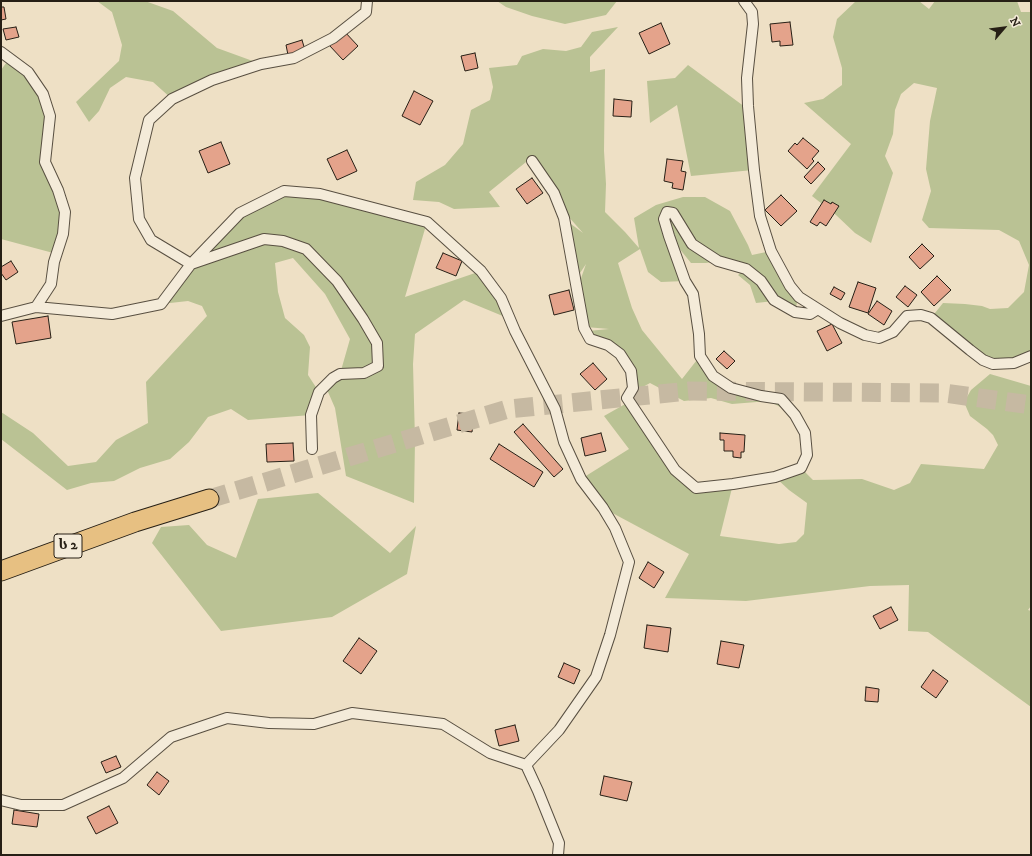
<!DOCTYPE html>
<html>
<head>
<meta charset="utf-8">
<style>
  body { margin:0 }
  #map { position:relative; width:1032px; height:856px; overflow:hidden; background:#eee0c5; font-family:"IM FELL DW Pica",serif }
  canvas { display:block }
  .frame { position:absolute; inset:0; border:2px solid #261f15; pointer-events:none }
  .north { position:absolute; left:984px; top:8px; width:40px; height:40px; -webkit-text-stroke:3px #f4ebd9; paint-order:stroke; rotate:62deg; font-size:11px; font-weight:700; line-height:16px; text-align:center; color:#261f15 }
  .north::after { content:''; display:block; margin:auto; width:14px; height:18px; background:#261f15; clip-path:polygon(50% 0,100% 100%,50% 72%,0 100%) }
</style>
</head>
<body>
<div id="map">
<canvas width="1032" height="856"></canvas>
<div class="frame"></div>
<div class="north">N</div>
</div>
<script>
const c = document.querySelector('canvas').getContext('2d');
c.lineJoin = 'round';
function paint(path, color) { c.fillStyle = color; c.fill(path, 'evenodd'); }
const poly = rows => new Path2D(rows.map(r => 'M' + r).join(''));
function stroke(path, color, width, dash) { c.strokeStyle = color; c.lineWidth = width; c.lineCap = dash ? 'butt' : 'round'; c.setLineDash(dash || []); c.stroke(path); }
function label(font, color, halo, rows, align = 'center') {
  c.font = font + ' "IM FELL DW Pica","Noto Serif Georgian",serif'; c.lineWidth = 4; c.setLineDash([]); c.textBaseline = 'middle'; c.strokeStyle = halo; c.fillStyle = color; for (const [text, x, y, turn = 0] of rows) {
    c.save(); c.translate(x, y); c.rotate((+turn || 0) * Math.PI / 180); c.textAlign = isNaN(turn) ? turn : align; if (halo) c.strokeText(text, 0, 0); c.fillText(text, 0, 0); c.restore();
  }
}
const green = poly([
  [97,1,145,1,173,11,217,48,261,64,172,99,153,82,126,77,110,88,99,111,89,122,76,102,119,61,122,45,112,12],
  [497,1,617,1,606,15,565,24,532,16,506,7],
  [856,1,919,1,929,9,935,1,1017,1,1021,12,1031,12,1031,356,993,364,931,318,943,303,965,304,982,306,990,309,1008,308,1024,292,1029,265,1019,241,999,230,929,228,922,220,931,191,926,169,930,121,937,88,914,83,901,94,895,110,893,134,885,156,893,173,871,243,855,233,836,215,812,196,851,144,804,103,823,99,842,85,842,68,833,37,837,19],
  [618,27,590,57,590,72,605,69,604,151,606,184,605,212,625,232,639,248,634,218,656,205,683,197,705,197,730,211,748,245,752,255,771,251,798,298,795,312,774,301,756,303,750,285,738,275,745,269,718,261,706,263,691,263,670,237,685,281,661,282,648,272,640,249,618,263,632,308,642,330,682,379,700,356,731,388,781,399,795,415,769,401,732,404,711,398,684,401,650,383,634,392,621,353,591,338,588,331,609,329,586,327,579,284,586,264,578,276,567,221,583,233,567,215,531,158,489,192,500,207,454,209,439,202,413,200,416,182,445,165,463,144,471,110,490,100,493,87,489,68,517,65,522,56,543,49,566,51,581,47,592,32],
  [9,59,28,72,50,116,45,162,65,212,57,254,1,239,2,212,1,211,1,70],
  [688,65,745,107,753,170,691,176,677,105,650,123,647,81,675,78],
  [284,191,427,222,405,297,481,271,510,319,464,300,415,334,413,364,415,440,414,503,346,476,335,408,325,385,340,374,350,339,325,294,293,258,275,263,278,292,285,318,304,335,310,347,308,375,319,392,311,415,248,420,231,409,208,417,189,442,170,459,140,468,114,481,91,483,67,490,1,439,1,412,33,433,68,466,96,462,116,440,148,423,146,382,207,316,202,306,188,301,161,304,240,213],
  [990,374,1031,386,1031,606,1028,610,1031,611,1031,707,928,632,908,631,909,585,870,586,746,601,665,598,689,554,603,508,581,479,629,449,604,416,627,403,675,470,696,488,733,484,720,536,779,544,796,542,804,534,807,503,789,490,775,477,801,468,813,480,862,479,894,490,910,483,921,464,984,469,998,445,993,435,987,429,970,416,964,402,971,390],
  [318,493,390,553,416,526,407,574,332,617,221,631,152,543,161,527,189,525,207,545,236,558,258,499]
]);
const building = poly([
  [1,7,4,7,6,19,1,20,1,7],
  [790,22,793,45,780,46,780,41,772,42,770,24,790,22],
  [661,23,670,44,649,54,639,33,661,23],
  [16,27,19,37,6,40,3,29,16,27],
  [344,31,358,46,343,60,329,45,344,31],
  [302,40,305,50,288,55,286,45,302,40],
  [475,53,478,68,465,71,461,56,475,53],
  [414,91,433,101,420,125,402,116,414,91],
  [614,99,632,101,631,117,613,116,614,99],
  [803,138,819,151,812,159,814,161,807,169,788,151,795,143,797,145,803,138],
  [221,142,230,164,208,173,199,151,221,142],
  [347,150,357,171,337,180,327,159,347,150],
  [667,159,683,161,681,171,686,172,683,190,672,188,673,183,664,181,667,159],
  [818,162,825,169,811,184,804,177,818,162],
  [532,178,543,193,527,204,516,189,532,178],
  [781,195,797,211,781,226,765,210,781,195],
  [824,200,831,204,832,202,839,206,826,226,820,222,817,226,810,222,824,200],
  [922,244,934,256,920,269,909,257,922,244],
  [443,253,462,261,456,276,436,268,443,253],
  [11,261,18,272,6,280,1,273,1,267,11,261],
  [937,276,951,290,934,306,921,292,937,276],
  [858,282,876,288,868,313,849,307,858,282],
  [905,286,917,295,908,307,896,297,905,286],
  [834,287,845,293,841,300,830,294,834,287],
  [569,290,574,310,554,315,549,295,569,290],
  [877,301,892,311,884,325,868,314,877,301],
  [48,316,51,338,16,344,12,322,48,316],
  [832,324,842,343,827,351,817,331,832,324],
  [724,351,735,361,727,369,716,359,724,351],
  [593,363,607,379,595,390,580,374,593,363],
  [459,413,474,414,472,432,457,430,459,413],
  [523,424,563,469,554,477,514,432,523,424],
  [601,433,606,451,585,456,581,438,601,433],
  [720,433,745,435,744,452,741,452,741,458,733,457,733,451,724,451,724,440,720,440,720,433],
  [293,443,294,461,267,462,266,444,293,443],
  [499,444,543,472,534,487,490,459,499,444],
  [648,562,664,572,654,588,639,578,648,562],
  [891,607,898,620,880,629,873,616,891,607],
  [647,625,671,628,668,652,644,648,647,625],
  [359,638,377,651,361,674,343,661,359,638],
  [721,641,744,645,739,668,717,664,721,641],
  [564,663,580,670,574,684,558,677,564,663],
  [933,670,948,681,936,698,921,687,933,670],
  [866,687,879,689,878,702,865,701,866,687],
  [515,725,519,741,499,746,495,730,515,725],
  [116,756,121,767,106,773,101,762,116,756],
  [157,772,169,781,159,795,147,785,157,772],
  [604,776,632,782,627,801,600,795,604,776],
  [109,806,118,823,96,834,87,817,109,806],
  [14,810,39,814,37,827,12,824,14,810]
]);
const highwayTunnel = poly([
  [209,499,508,409,689,391,944,393,1031,405]
]);
const street = poly([
  [744,1,752,12,753,24,747,78,748,106,754,170,760,216,771,251,790,286,799,297,840,323,865,335,879,338,893,332,907,316,921,315,931,318,970,350,983,360,993,364,1014,363,1031,356],
  [1,52,28,72,43,94,50,116,45,162,58,190,65,212,63,234,54,262,51,284,36,307],
  [532,161,554,193,564,218,584,328,590,339,608,345,620,354,631,371,633,388,627,398,675,470,696,488,733,484,775,477,801,468,807,455,805,433,795,415,781,399,761,396,731,388,713,376,700,356,699,334,693,294,685,281,669,236,664,219,667,212,673,213,692,244,718,261,746,269,761,281,774,300,795,312,810,314,818,309],
  [1,316,36,307,112,314,161,304,191,264,240,213,284,191,320,194,427,222,481,271,501,298,515,331,555,409,564,442,581,479,603,508,615,528,629,562,610,635,596,677,559,730,526,765],
  [312,449,311,415,319,392,333,378,340,374,364,373,378,366,377,343,363,319,337,281,306,249,283,241,264,239,191,264,151,240,139,219,135,178,149,120,172,99,212,80,261,64,294,58,333,38,366,12,367,1],
  [1,800,21,805,63,805,123,778,171,737,227,718,269,723,314,724,352,713,443,724,490,753,526,765,538,791,559,843,558,855]
]);
const highway = poly([
  [1,571,135,522,209,499]
]);
const shields = [
  [68,546,28]
];
const shieldNames = [
  ["ს 2",68,546]
];
paint(green, '#bac294');
paint(building, '#e4a38b');
stroke(building, '#261f15', 1);
stroke(highwayTunnel, '#c6b9a2', 19, [19, 10]);
stroke(street, '#584f41', 12);
stroke(highway, '#261f15', 21);
stroke(street, '#f4ebd9', 10);
stroke(highway, '#e7c082', 19);
for (const [x, y, w] of shields) { const box = new Path2D(); box.roundRect(x - w / 2, y - 12, w, 24, 3); c.fillStyle = '#f4ebd9'; c.fill(box); stroke(box, '#261f15', 1); }
label('bold 14px', '#261f15', null, shieldNames);
</script>
</body>
</html>
